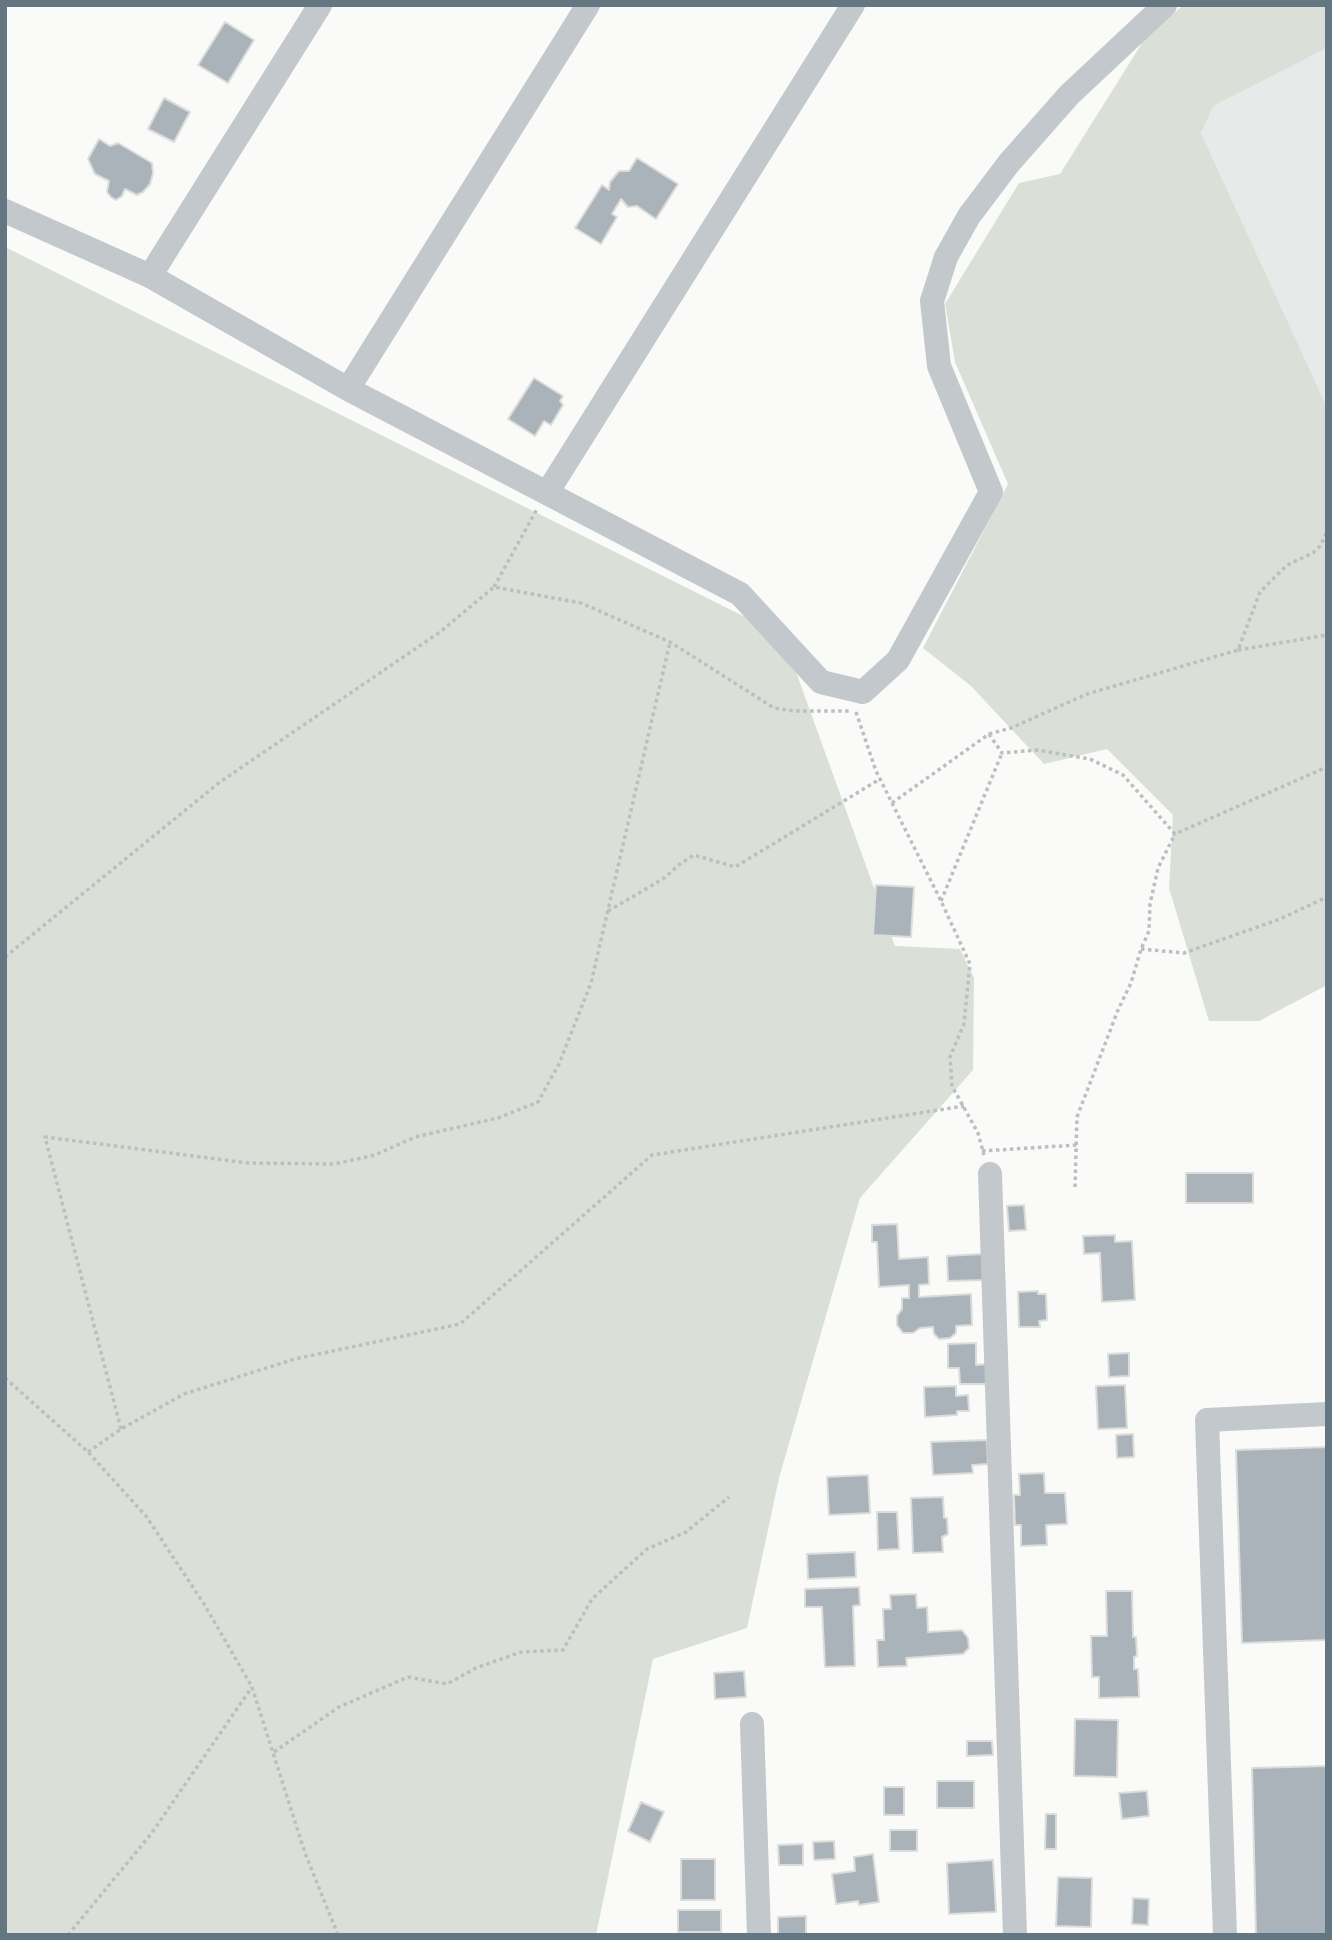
<!DOCTYPE html>
<html>
<head>
<meta charset="utf-8">
<style>
  body { margin:0 }
  #map { position:relative; width:1332px; height:1940px; overflow:hidden; background:#fafaf8; font-family:Ubuntu,sans-serif }
  canvas { display:block }
  .frame { position:absolute; inset:0; border:7px solid #657683; pointer-events:none }
</style>
</head>
<body>
<div id="map">
<canvas width="1332" height="1940"></canvas>
<div class="frame"></div>
</div>
<script>
const c = document.querySelector('canvas').getContext('2d');
c.lineJoin = 'round';
function paint(path, color) { c.fillStyle = color; c.fill(path, 'evenodd'); }
const poly = rows => new Path2D(rows.map(r => 'M' + r).join(''));
function stroke(path, color, width, dash) { c.strokeStyle = color; c.lineWidth = width; c.lineCap = dash ? 'butt' : 'round'; c.setLineDash(dash || []); c.stroke(path); }
const built = poly([
  [1327,48,1327,407,1201,133,1212,106]
]);
const green = poly([
  [1184,5,1327,5,1327,48,1213,106,1201,133,1327,407,1327,985,1259,1021,1209,1021,1169,888,1173,815,1107,749,1044,764,971,686,923,648,1008,484,955,362,945,304,1019,183,1060,174,1149,32],
  [5,247,783,636,895,946,960,949,974,978,973,1070,860,1198,779,1478,747,1628,653,1659,596,1935,5,1935]
]);
const building = poly([
  [225,22,254,40,228,83,198,65,225,22],
  [164,98,190,112,174,142,148,129,164,98],
  [99,139,110,146,118,143,152,163,153,173,150,184,143,192,137,195,125,189,122,196,116,200,111,197,107,192,109,181,95,174,88,159,99,139],
  [637,158,678,184,656,219,637,206,628,207,621,199,612,214,617,217,601,244,575,228,602,185,609,190,610,182,619,171,629,171,637,158],
  [534,378,563,396,560,401,563,405,551,425,544,421,535,436,508,419,534,378],
  [876,885,914,887,911,937,873,935,876,885],
  [1186,1173,1253,1173,1253,1203,1186,1203,1186,1173],
  [1024,1205,1026,1230,1009,1231,1007,1206,1024,1205],
  [897,1224,899,1259,928,1257,929,1284,919,1285,919,1297,971,1294,972,1325,956,1326,956,1333,950,1338,939,1339,934,1334,933,1327,920,1328,913,1333,903,1333,897,1325,897,1316,902,1309,902,1298,909,1298,909,1285,879,1287,877,1242,872,1242,872,1225,897,1224],
  [1115,1235,1115,1242,1132,1241,1135,1300,1102,1302,1100,1253,1084,1254,1083,1236,1115,1235],
  [982,1254,983,1280,948,1281,947,1256,982,1254],
  [1038,1291,1038,1294,1046,1294,1047,1320,1039,1321,1040,1327,1019,1327,1018,1292,1038,1291],
  [976,1343,976,1365,987,1364,988,1384,960,1384,959,1368,948,1368,948,1344,976,1343],
  [1129,1353,1129,1376,1109,1377,1108,1354,1129,1353],
  [1125,1385,1127,1428,1098,1429,1096,1386,1125,1385],
  [956,1386,956,1396,968,1395,969,1411,957,1411,957,1415,925,1417,924,1387,956,1386],
  [1133,1434,1134,1457,1117,1458,1116,1435,1133,1434],
  [987,1440,988,1464,972,1465,973,1473,933,1475,931,1442,987,1440],
  [1327,1447,1327,1640,1242,1643,1236,1450,1327,1447],
  [1044,1473,1045,1493,1065,1493,1067,1524,1046,1525,1047,1545,1021,1546,1021,1525,1015,1525,1014,1495,1020,1495,1019,1474,1044,1473],
  [868,1475,870,1513,829,1515,827,1477,868,1475],
  [943,1497,944,1518,947,1518,948,1534,942,1537,943,1552,913,1553,911,1498,943,1497],
  [877,1512,897,1512,899,1549,878,1550,877,1512],
  [855,1552,856,1577,808,1579,807,1554,855,1552],
  [859,1587,860,1605,853,1606,855,1666,825,1667,822,1607,805,1607,805,1589,859,1587],
  [1106,1591,1132,1591,1133,1637,1136,1637,1137,1656,1134,1657,1134,1669,1138,1669,1139,1697,1099,1698,1099,1677,1092,1677,1091,1636,1107,1636,1106,1591],
  [916,1594,917,1608,927,1607,928,1632,962,1630,968,1638,969,1648,963,1654,906,1658,907,1666,878,1667,877,1640,884,1640,883,1609,891,1609,890,1595,916,1594],
  [744,1671,746,1697,715,1699,714,1673,744,1671],
  [1075,1719,1118,1720,1117,1777,1074,1776,1075,1719],
  [967,1741,992,1741,993,1755,967,1756,967,1741],
  [1327,1766,1327,1935,1256,1935,1252,1768,1327,1766],
  [937,1781,974,1781,974,1808,937,1808,937,1781],
  [884,1787,904,1787,904,1815,884,1815,884,1787],
  [1147,1791,1149,1816,1122,1819,1119,1793,1147,1791],
  [641,1802,664,1812,650,1842,628,1831,641,1802],
  [1046,1814,1056,1814,1056,1849,1045,1849,1046,1814],
  [890,1830,917,1830,917,1851,890,1851,890,1830],
  [834,1841,835,1859,814,1860,813,1842,834,1841],
  [803,1844,803,1865,779,1865,778,1845,803,1844],
  [873,1854,879,1902,859,1905,858,1901,836,1904,832,1874,855,1871,854,1857,873,1854],
  [681,1859,715,1859,715,1900,681,1900,681,1859],
  [993,1860,996,1912,949,1914,947,1863,993,1860],
  [1058,1877,1092,1878,1091,1927,1056,1926,1058,1877],
  [1133,1898,1149,1899,1148,1925,1132,1924,1133,1898],
  [678,1910,721,1910,721,1932,678,1932,678,1910],
  [806,1916,806,1935,778,1935,778,1917,806,1916]
]);
const path = poly([
  [494,587,537,509],
  [1238,650,1327,635],
  [856,712,876,771,941,901,970,964,964,1024,950,1057,952,1086,978,1133,984,1155],
  [989,734,1002,753,1037,750,1090,759,1123,775,1175,834,1327,767],
  [892,803,989,734,1011,728,1087,694,1238,650,1260,592,1287,565,1313,553,1320,546,1327,532],
  [941,901,1002,753],
  [608,911,663,879,680,864,694,855,735,867,880,779],
  [1141,949,1184,953,1280,919,1327,897],
  [5,957,220,782,440,632,494,587,581,603,670,642,774,708,795,711,849,711],
  [982,1151,1077,1145],
  [1075,1187,1077,1117,1118,1010,1131,983,1141,949,1149,931,1150,904,1158,868,1175,834],
  [5,1378,88,1452,146,1516,204,1604,252,1687,305,1853,338,1935],
  [121,1429,45,1137,248,1163,334,1164,375,1155,415,1137,498,1118,538,1102,559,1064,591,983,670,642],
  [88,1452,121,1429,184,1394,295,1359,460,1324,652,1155,964,1106],
  [274,1752,339,1707,408,1677,447,1684,476,1668,521,1652,563,1650,592,1599,647,1549,686,1532,729,1497],
  [68,1935,151,1834,252,1687]
]);
const minor = poly([
  [5,211,150,276,348,389,740,594,821,682,863,692,898,660,991,492,939,366,932,301,946,257,969,216,1009,163,1069,95,1165,5],
  [150,276,320,5],
  [348,389,588,5],
  [547,493,853,5],
  [990,1174,1015,1935],
  [752,1724,759,1935],
  [1225,1935,1207,1420,1327,1414]
]);
paint(built, '#e8e9e9');
paint(green, '#dadfd7');
paint(building, '#aab3b9');
stroke(building, '#dcdcda', 2);
stroke(path, '#bbbfc2', 3.5, [3.5, 3.5]);
stroke(minor, '#c3c8cc', 24);
</script>
</body>
</html>
